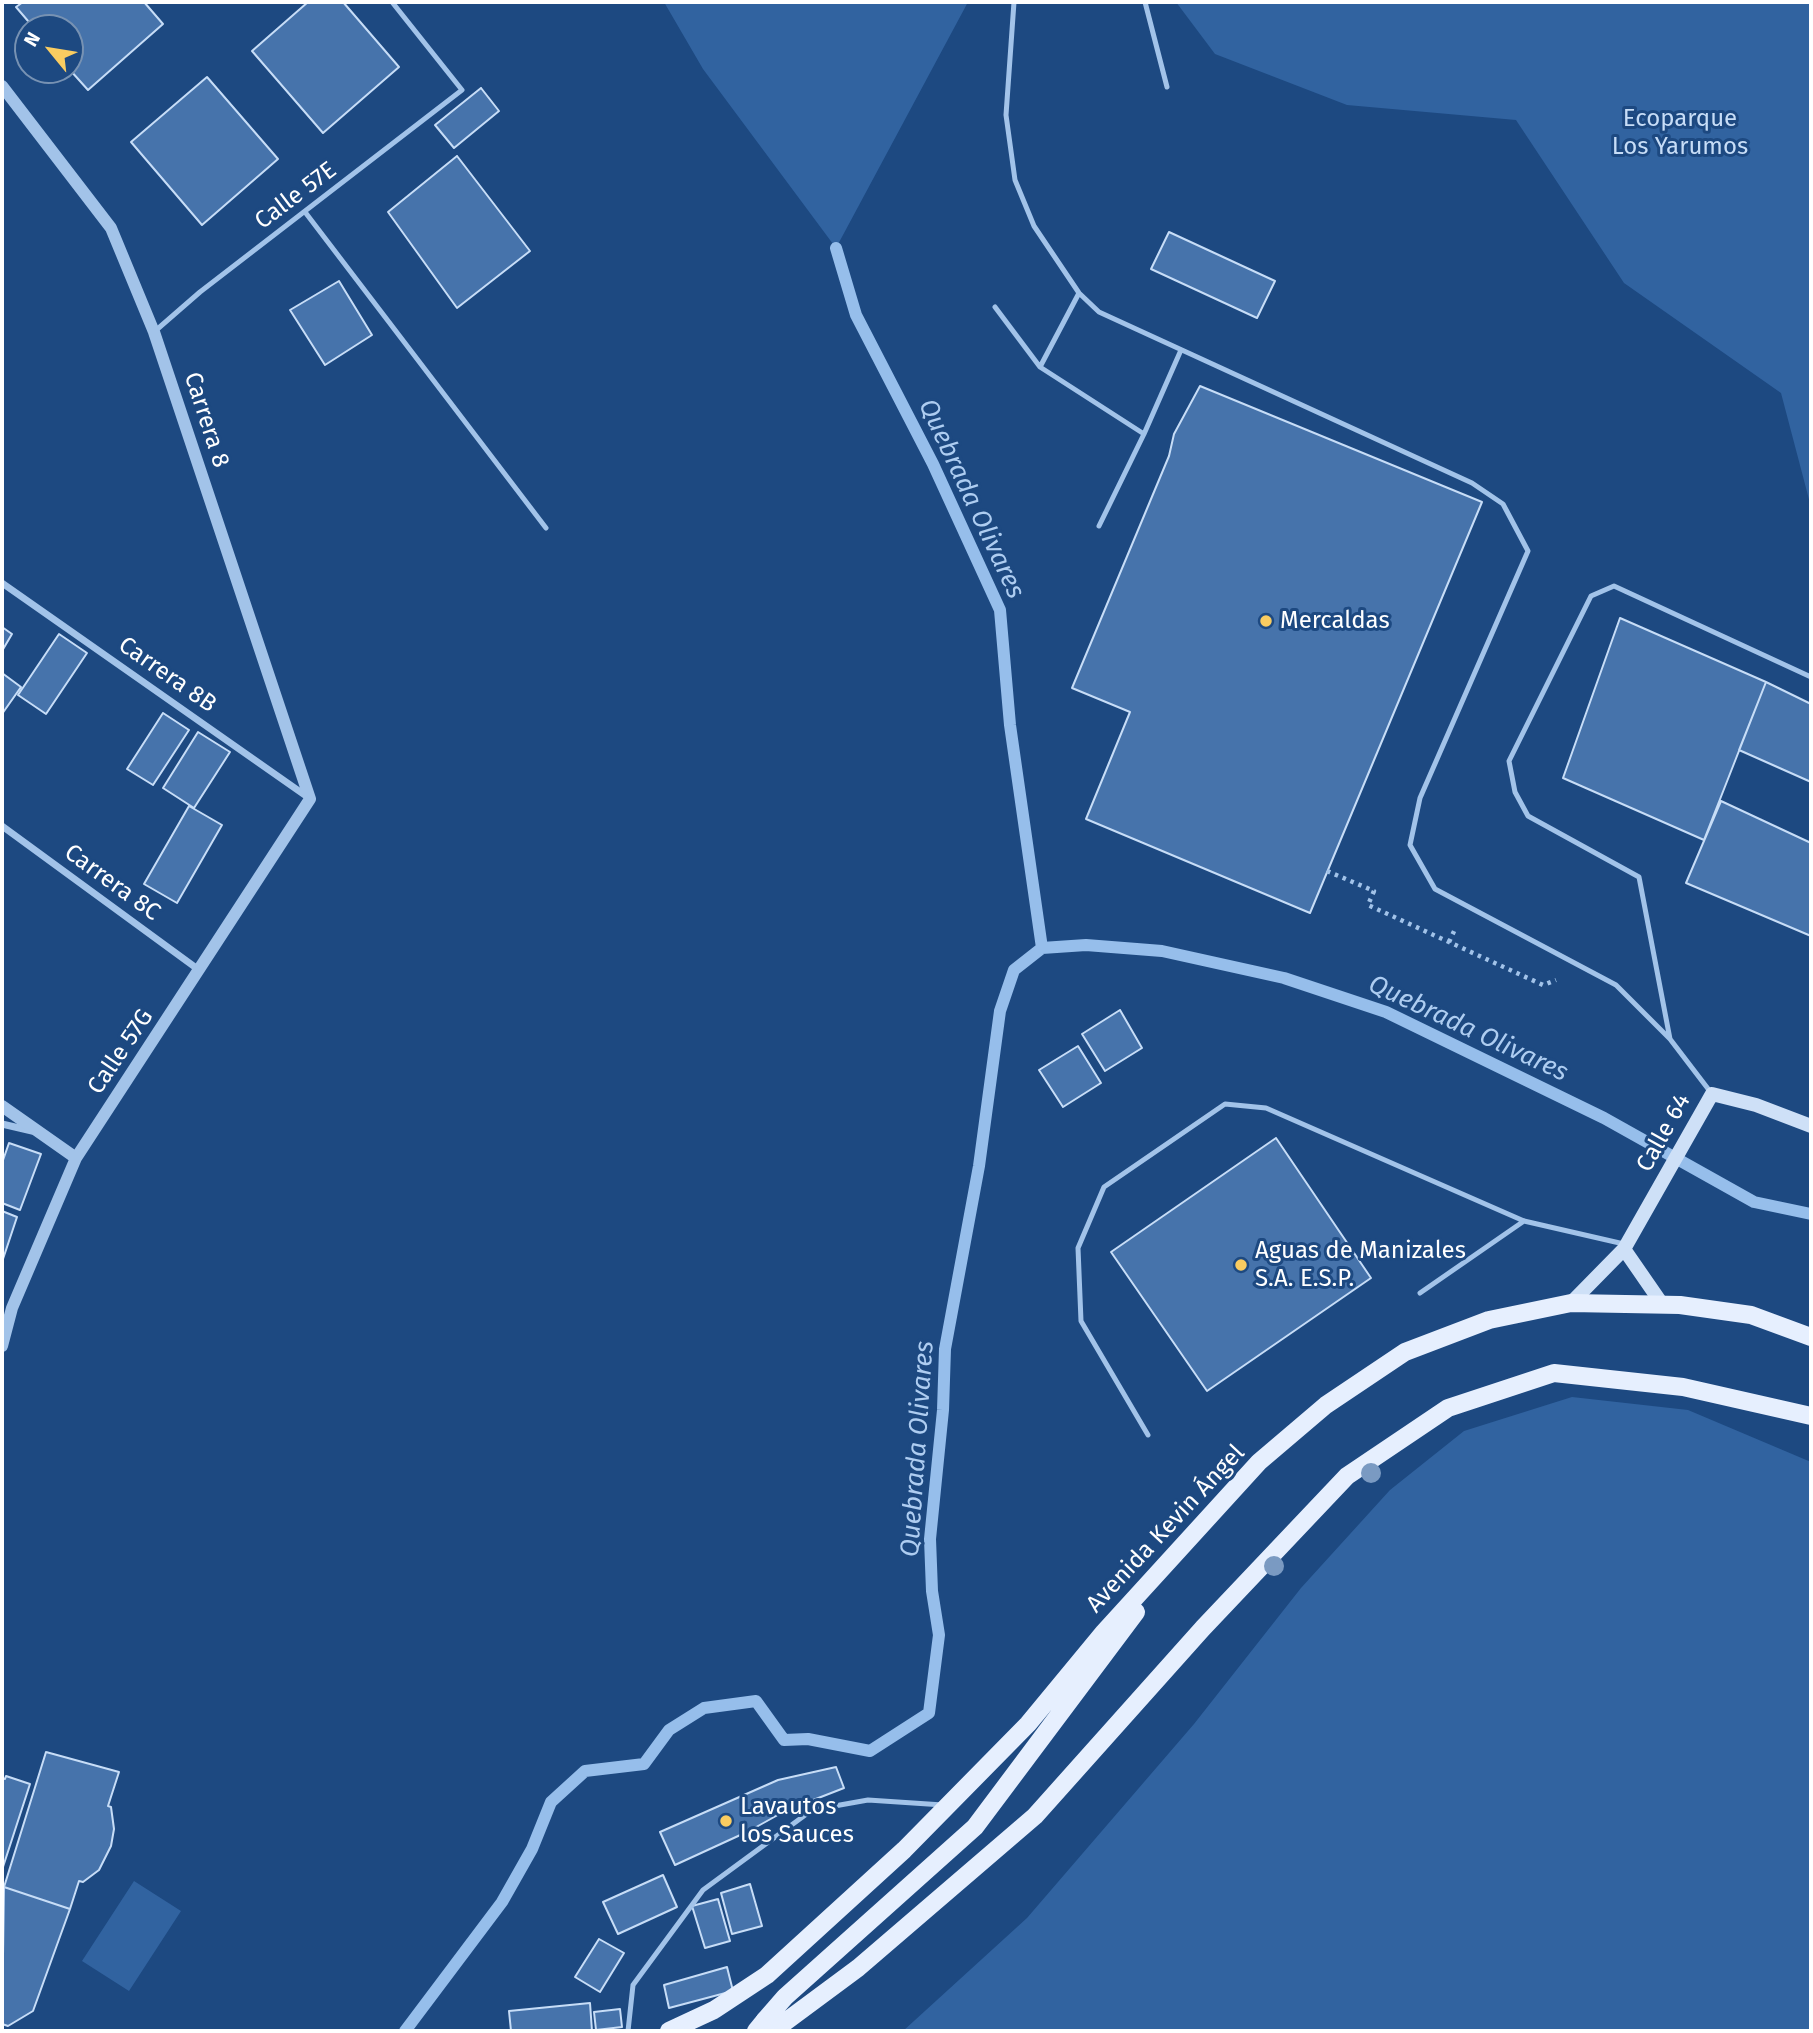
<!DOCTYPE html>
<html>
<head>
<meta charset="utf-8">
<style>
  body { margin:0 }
  #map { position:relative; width:1813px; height:2033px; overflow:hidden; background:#1d4981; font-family:"Fira Sans",sans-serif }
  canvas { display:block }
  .frame { position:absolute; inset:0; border:4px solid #fff; pointer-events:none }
  .north { position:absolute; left:14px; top:14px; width:70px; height:70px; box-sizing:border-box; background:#1d4981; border:2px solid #7792b3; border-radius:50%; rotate:300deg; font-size:19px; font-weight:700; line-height:28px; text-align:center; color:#fff }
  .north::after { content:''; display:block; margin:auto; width:24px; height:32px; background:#f9cc61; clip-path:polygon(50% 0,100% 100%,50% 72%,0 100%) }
</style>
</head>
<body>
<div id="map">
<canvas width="1813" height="2033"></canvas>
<div class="frame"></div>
<div class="north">N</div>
</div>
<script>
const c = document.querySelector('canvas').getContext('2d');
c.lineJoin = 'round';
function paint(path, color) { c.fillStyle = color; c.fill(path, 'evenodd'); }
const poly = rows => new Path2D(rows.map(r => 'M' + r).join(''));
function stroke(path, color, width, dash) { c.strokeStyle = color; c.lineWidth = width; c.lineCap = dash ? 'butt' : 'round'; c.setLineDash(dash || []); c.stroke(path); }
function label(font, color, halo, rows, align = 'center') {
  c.font = font + ' "Fira Sans",sans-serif'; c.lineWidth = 6; c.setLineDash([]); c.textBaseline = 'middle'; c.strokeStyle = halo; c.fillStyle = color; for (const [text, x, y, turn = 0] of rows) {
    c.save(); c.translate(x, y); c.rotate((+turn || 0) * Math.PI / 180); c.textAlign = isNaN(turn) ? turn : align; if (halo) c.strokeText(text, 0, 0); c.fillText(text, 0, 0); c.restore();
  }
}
const green = poly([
  [664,2,968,2,836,248,703,69],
  [1176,2,1811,2,1811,507,1781,393,1624,283,1516,120,1347,105,1215,54],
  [1572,1397,1688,1410,1811,1462,1811,2031,903,2031,1027,1918,1194,1724,1301,1588,1390,1490,1464,1431],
  [134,1881,181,1911,129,1991,82,1961]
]);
const stream = poly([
  [836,248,856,315,933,464,1000,610,1010,725,1042,948],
  [405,2031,502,1902,532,1849,551,1802,585,1771,644,1764,669,1730,704,1708,756,1701,784,1740,808,1739,870,1751,929,1713,939,1635,932,1591,930,1539,943,1410,945,1349,979,1166,1000,1011,1014,970,1042,948,1086,945,1162,951,1284,978,1386,1012,1604,1118,1754,1202,1811,1214]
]);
const building = poly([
  [23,2,144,2,163,24,88,90,70,70,70,28,34,28,16,7,23,2],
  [308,2,343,2,399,67,323,133,252,51,308,2],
  [207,77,278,159,202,225,131,142,207,77],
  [481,88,499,111,454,148,435,125,481,88],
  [457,156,530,251,457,308,388,212,457,156],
  [1169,232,1275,281,1257,318,1151,269,1169,232],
  [339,281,372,335,325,365,290,310,339,281],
  [1200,386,1482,502,1310,913,1086,819,1130,712,1072,688,1169,456,1174,434,1200,386],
  [1620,618,1766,682,1704,840,1563,778,1620,618],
  [2,627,12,634,2,651,2,627],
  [59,634,87,653,46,714,18,695,59,634],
  [2,673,21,687,2,714,2,673],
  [1766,682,1811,704,1811,782,1739,750,1766,682],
  [163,713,189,730,153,785,127,769,163,713],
  [198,732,230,752,194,808,163,788,198,732],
  [1721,801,1811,843,1811,936,1686,883,1721,801],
  [189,806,222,825,177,903,144,884,189,806],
  [1120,1010,1142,1048,1105,1071,1082,1034,1120,1010],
  [1078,1046,1101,1083,1063,1107,1039,1070,1078,1046],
  [1276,1138,1371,1278,1207,1391,1111,1252,1276,1138],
  [9,1143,41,1154,20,1210,2,1203,2,1163,9,1143],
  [2,1211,17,1217,2,1262,2,1211],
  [46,1752,119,1772,108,1806,111,1807,114,1829,111,1846,99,1870,83,1882,79,1881,70,1909,4,1887,46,1752],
  [836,1767,844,1788,785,1811,749,1831,675,1865,660,1832,778,1780,836,1767],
  [6,1776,30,1784,2,1870,2,1778,5,1779,6,1776],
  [663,1875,677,1907,618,1934,603,1902,663,1875],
  [750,1884,762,1926,732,1934,721,1893,750,1884],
  [4,1887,70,1909,33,2011,8,2026,2,2024,4,1887],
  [718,1899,730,1941,705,1948,692,1906,718,1899],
  [599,1939,624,1953,600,1992,575,1977,599,1939],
  [727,1967,733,1991,669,2008,664,1985,727,1967],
  [590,2003,592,2031,511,2031,509,2011,590,2003],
  [620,2009,622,2027,596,2030,594,2012,620,2009]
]);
const path = poly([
  [1327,871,1374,891,1368,905,1543,985,1556,980],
  [1449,942,1456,927]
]);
const service = poly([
  [1014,2,1006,115,1015,180,1034,226,1079,293,1099,312,1472,483,1503,504,1528,551,1420,798,1410,845,1435,889,1616,985,1670,1039,1712,1094],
  [1145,2,1167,87],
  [305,212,546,528],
  [1079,293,1040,367,1144,434,1181,350],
  [995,307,1040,367],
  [154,332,200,292,462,90,392,2],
  [1099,526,1144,434],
  [1670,1039,1639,877,1528,816,1515,792,1509,761,1591,596,1614,586,1811,677],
  [1420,1293,1524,1221],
  [1148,1435,1081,1321,1078,1248,1104,1187,1225,1104,1266,1108,1524,1221,1624,1244],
  [628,2031,633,1985,703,1890,812,1810,868,1800,943,1805]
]);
const minor = poly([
  [2,583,309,798],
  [2,826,199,970],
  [2,1124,32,1131]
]);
const tertiary = poly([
  [2,86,111,228,154,332,310,799,76,1158,12,1308,2,1346],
  [2,1106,76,1158]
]);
const secondary = poly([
  [1624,1249,1662,1304],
  [1571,1303,1624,1249,1712,1094,1756,1105,1811,1126]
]);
const primary = poly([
  [765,2020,785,1997,975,1827,1136,1612],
  [669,2031,714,2010,767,1975,904,1850,1028,1724,1104,1632,1259,1462,1326,1405,1405,1352,1489,1320,1571,1303,1680,1305,1751,1315,1811,1337],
  [773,2031,858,1968,1035,1816,1203,1628,1347,1476,1448,1408,1554,1373,1683,1387,1811,1416]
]);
const primaryBridge = poly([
  [756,2031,765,2020]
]);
const trees = [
  [1371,1473],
  [1274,1566]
];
const markers = [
  [1266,621,7,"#f9cc61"],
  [1241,1265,7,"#f9cc61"],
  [726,1821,7,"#f9cc61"]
];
const parkNames = [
  ["Ecoparque",1680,119],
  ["Los Yarumos",1680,147]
];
const streetNames = [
  ["Calle 57E",296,196,-37],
  ["Carrera 8",206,420,72],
  ["Carrera 8B",167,675,35],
  ["Carrera 8C",112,883,36],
  ["Calle 57G",121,1052,-56],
  ["Calle 64",1664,1133,-61],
  ["Avenida Kevin Ángel",1166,1529,-47]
];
const poiNames = [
  ["Mercaldas",1280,621],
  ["Aguas de Manizales",1255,1251],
  ["S.A. E.S.P.",1255,1279],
  ["Lavautos",740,1807],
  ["los Sauces",740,1835]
];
const waterNames = [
  ["Quebrada Olivares",971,499,65],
  ["Quebrada Olivares",1468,1029,25],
  ["Quebrada Olivares",918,1449,-86]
];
paint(green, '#3163a0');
stroke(stream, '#96beeb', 12);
paint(building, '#4673ab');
stroke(building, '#c7ddf7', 2);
stroke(path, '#a2c3e9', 4.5, [3.5, 5]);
stroke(service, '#a2c3e9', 5);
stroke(minor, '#a2c3e9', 7);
stroke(tertiary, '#a2c3e9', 12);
stroke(secondary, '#cee0f7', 14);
stroke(primary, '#e6effe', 18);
stroke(primaryBridge, '#e6effe', 18);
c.fillStyle = '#7a9ac2';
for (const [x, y] of trees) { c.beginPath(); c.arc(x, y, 10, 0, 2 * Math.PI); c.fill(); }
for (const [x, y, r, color] of markers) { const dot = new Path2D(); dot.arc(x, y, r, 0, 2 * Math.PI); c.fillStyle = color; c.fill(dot); stroke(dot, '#1d4981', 2.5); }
label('24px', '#c7ddf7', '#1d4981', parkNames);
label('24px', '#fff', '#1d4981', streetNames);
label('24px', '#fff', '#1d4981', poiNames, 'left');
label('italic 26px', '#aecdf1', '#1d4981', waterNames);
</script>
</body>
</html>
